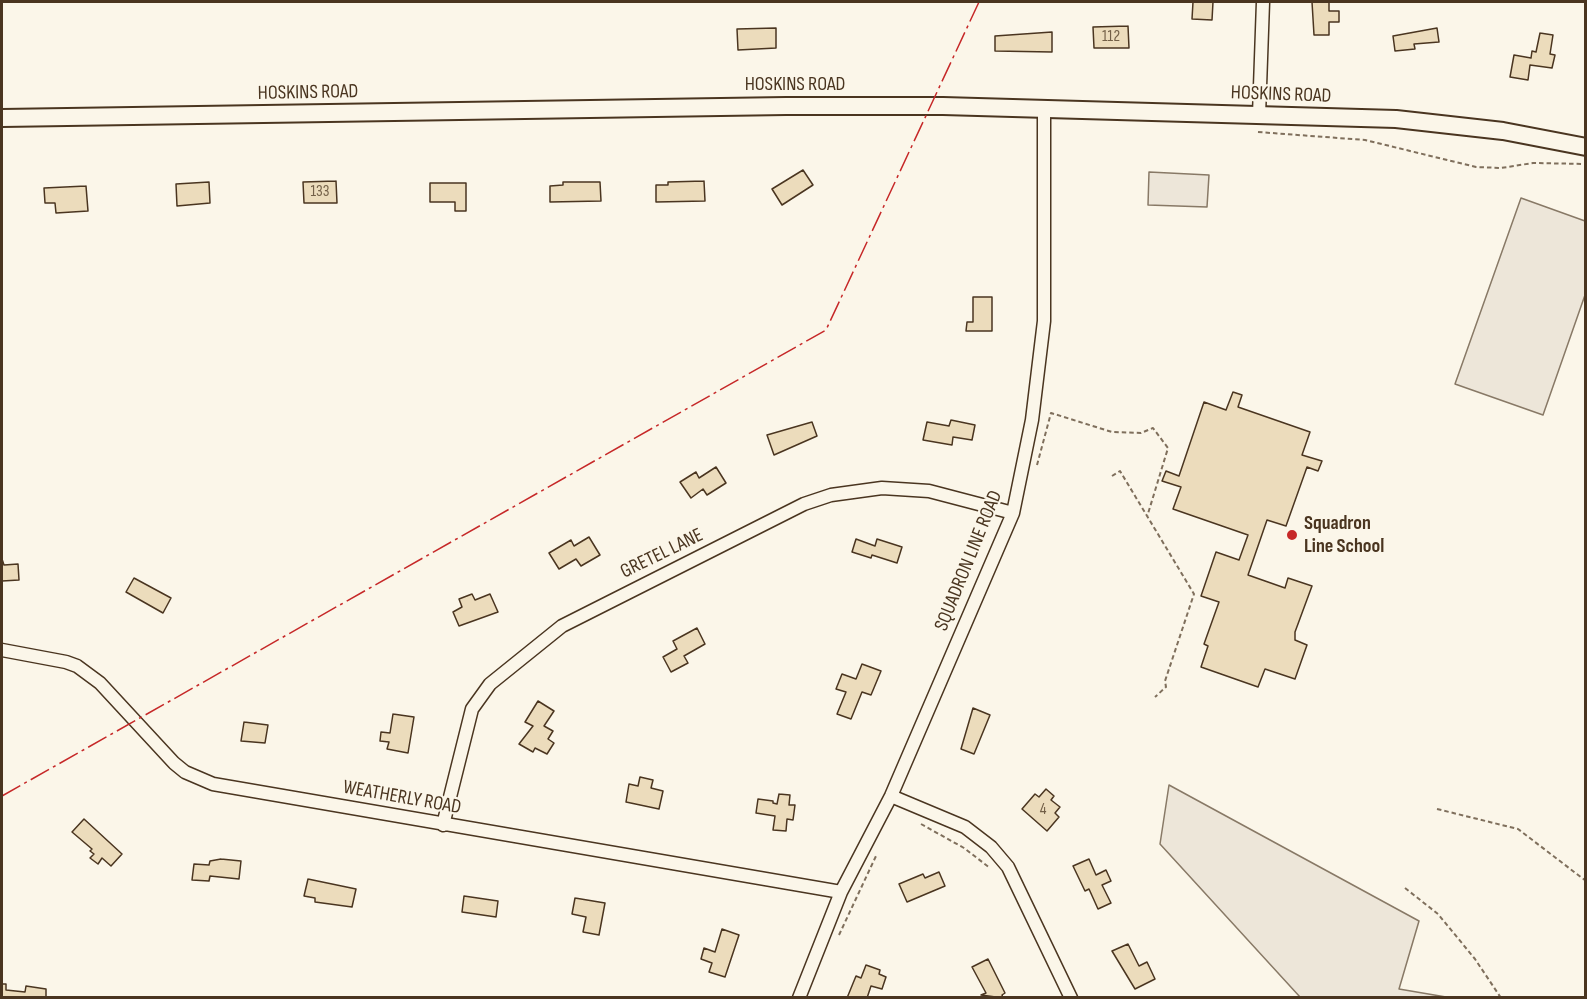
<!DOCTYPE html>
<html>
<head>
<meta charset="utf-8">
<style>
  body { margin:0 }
  #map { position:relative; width:1587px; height:999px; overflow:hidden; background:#fbf6e9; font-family:"Sofia Sans Condensed",sans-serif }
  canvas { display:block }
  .frame { position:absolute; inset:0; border:3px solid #4a3520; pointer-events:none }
</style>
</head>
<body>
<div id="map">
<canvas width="1587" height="999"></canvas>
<div class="frame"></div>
</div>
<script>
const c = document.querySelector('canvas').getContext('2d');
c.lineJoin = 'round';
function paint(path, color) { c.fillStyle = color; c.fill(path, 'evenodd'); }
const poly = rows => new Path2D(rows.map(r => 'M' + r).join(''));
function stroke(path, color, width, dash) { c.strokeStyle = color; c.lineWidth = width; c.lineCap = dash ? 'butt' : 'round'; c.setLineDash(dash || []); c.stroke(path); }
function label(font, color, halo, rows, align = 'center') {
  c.font = font + ' "Sofia Sans Condensed",sans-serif'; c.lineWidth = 4.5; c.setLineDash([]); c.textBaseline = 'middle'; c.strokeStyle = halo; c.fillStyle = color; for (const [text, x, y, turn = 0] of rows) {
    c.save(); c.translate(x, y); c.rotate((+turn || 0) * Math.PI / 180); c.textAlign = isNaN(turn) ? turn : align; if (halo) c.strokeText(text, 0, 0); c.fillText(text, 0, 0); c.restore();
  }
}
const green = poly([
  [1149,172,1209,175,1207,207,1148,205,1149,172],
  [1521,198,1585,221,1585,295,1543,415,1455,384,1521,198],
  [1169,785,1419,921,1399,989,1446,997,1300,997,1160,844,1169,785]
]);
const building = poly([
  [1193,2,1213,2,1212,20,1192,19,1193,2],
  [1312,2,1329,2,1329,11,1339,11,1339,22,1329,22,1329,35,1314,35,1312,2],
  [1128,26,1129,48,1094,48,1093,27,1128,26],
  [776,28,776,48,738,50,737,29,776,28],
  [1437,28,1439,42,1414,44,1415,49,1395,51,1393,36,1437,28],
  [1052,32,1052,52,995,51,995,36,1052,32],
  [1540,33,1553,35,1550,54,1555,55,1552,68,1530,65,1528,80,1510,77,1514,55,1531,58,1532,51,1536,52,1540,33],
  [803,170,813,185,782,205,772,189,803,170],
  [336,181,337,203,304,203,303,182,336,181],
  [704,181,705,201,656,202,656,185,668,185,668,182,704,181],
  [209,182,210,203,177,206,176,184,209,182],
  [563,182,600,182,601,201,550,202,550,186,563,185,563,182],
  [430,183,466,183,466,211,455,211,455,202,430,202,430,183],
  [86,186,88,211,56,213,55,203,45,203,44,188,86,186],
  [973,297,992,297,992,331,966,331,967,322,973,322,973,297],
  [1233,392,1242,395,1238,407,1310,432,1302,455,1322,461,1318,471,1307,467,1286,526,1267,520,1248,575,1285,588,1288,578,1312,586,1295,632,1295,640,1307,645,1295,679,1265,669,1258,687,1201,667,1208,646,1204,644,1219,602,1201,596,1216,552,1239,560,1248,535,1173,509,1181,487,1162,481,1166,471,1179,476,1204,402,1226,410,1233,392],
  [951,420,975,425,972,440,953,437,952,445,923,440,927,422,949,426,951,420],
  [812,422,817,436,774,455,767,435,812,422],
  [716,467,726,483,707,495,703,489,691,498,680,482,696,472,699,478,716,467],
  [589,537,600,555,581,566,576,559,559,569,549,553,571,540,574,546,589,537],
  [856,539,875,546,877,539,902,547,897,563,872,555,871,558,852,552,856,539],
  [2,559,4,565,18,564,19,580,2,581,2,559],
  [134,578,171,598,163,613,126,592,134,578],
  [472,594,475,600,490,594,498,612,459,626,453,612,462,607,459,599,472,594],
  [697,628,705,644,684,656,688,663,671,672,663,657,677,649,673,641,697,628],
  [862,664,881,671,871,695,862,692,851,719,837,714,846,692,836,689,842,674,856,679,862,664],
  [538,701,554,711,544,726,553,731,548,739,554,743,547,754,535,748,533,752,519,744,533,726,525,722,538,701],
  [973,708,990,715,974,754,961,749,973,708],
  [393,714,414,717,408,753,387,749,389,742,380,741,381,732,390,733,393,714],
  [244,722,268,725,265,743,241,741,244,722],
  [640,777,653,780,651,788,663,791,659,809,626,802,629,784,638,786,640,777],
  [1046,789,1054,796,1051,800,1060,807,1055,813,1059,817,1047,831,1022,809,1035,794,1039,797,1046,789],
  [779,794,790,795,789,805,795,805,793,820,787,819,786,831,773,830,775,816,756,813,758,799,773,801,773,803,777,804,779,794],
  [84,819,122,854,111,866,102,858,98,864,90,858,94,854,90,851,92,849,72,832,84,819],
  [221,859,241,861,239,879,210,876,209,881,192,880,194,864,209,865,210,861,221,859],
  [1089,859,1096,875,1106,870,1111,881,1102,885,1111,903,1098,909,1089,889,1085,891,1073,866,1089,859],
  [939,872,945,886,907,902,899,884,923,874,925,878,939,872],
  [308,879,356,889,352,907,315,902,315,898,304,896,308,879],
  [464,896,498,901,496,917,462,912,464,896],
  [575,898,605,903,599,935,583,932,586,917,572,914,575,898],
  [722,929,739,935,725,977,709,972,712,963,701,959,704,948,715,952,722,929],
  [1128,944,1139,966,1147,962,1155,979,1135,989,1112,951,1128,944],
  [988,959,1005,993,1002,995,1003,998,981,995,986,993,972,967,988,959],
  [866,965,880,970,879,974,886,977,882,989,871,986,867,998,847,998,856,976,861,978,866,965],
  [2,984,6,984,6,990,25,992,26,986,46,989,46,998,2,998,2,984]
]);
const path = poly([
  [1258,132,1365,140,1476,167,1501,168,1533,163,1586,164],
  [1037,465,1051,413,1112,432,1141,433,1153,428,1168,448,1147,517],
  [1112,476,1120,471,1194,594,1165,681,1166,687,1155,697],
  [1437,809,1518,829,1586,881],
  [921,824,964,848,990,868],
  [1405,888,1438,914,1475,959,1501,998],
  [839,935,876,856]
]);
const minor = poly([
  [1259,115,1263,2],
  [2,650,66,662,77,666,100,683,174,763,185,772,213,784,841,892],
  [891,796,965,827,991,847,1008,867,1071,998],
  [443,825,472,709,490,684,562,626,804,504,831,495,882,488,929,491,1013,513],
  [799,998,841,892,891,796,1013,513,1032,420,1044,321,1044,108]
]);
const tertiary = poly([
  [2,118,786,106,943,106,1396,119,1503,131,1586,147]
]);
const power = poly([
  [2,796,826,330,979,2]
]);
const markers = [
  [1292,535,6,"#c62828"]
];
const numberNames = [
  ["112",1111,37],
  ["133",320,192],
  ["4",1043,810]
];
const streetNames = [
  ["HOSKINS ROAD",795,85],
  ["HOSKINS ROAD",308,93,-1],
  ["HOSKINS ROAD",1281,95,2],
  ["GRETEL LANE",662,554,-26],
  ["SQUADRON LINE ROAD",969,561,-68],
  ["WEATHERLY ROAD",402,798,10]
];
const poiNames = [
  ["Squadron",1304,524],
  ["Line School",1304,547]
];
paint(green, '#ede6d9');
stroke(green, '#887966', 1.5);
paint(building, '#ecdcbc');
stroke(building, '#4a3520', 1.5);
stroke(minor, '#4a3520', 15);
stroke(tertiary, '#4a3520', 20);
stroke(path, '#7f6f5c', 2, [4.5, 3]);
stroke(minor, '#fbf6e9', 12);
stroke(tertiary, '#fbf6e9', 16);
stroke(power, '#c62828', 1.5, [21, 4.5, 3, 4.5]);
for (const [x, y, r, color] of markers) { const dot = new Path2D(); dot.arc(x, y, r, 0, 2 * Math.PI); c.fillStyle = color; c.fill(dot); stroke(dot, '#fbf6e9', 2); }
label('16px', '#725f47', null, numberNames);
label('20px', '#4a3520', '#fbf6e9', streetNames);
label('bold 20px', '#4a3520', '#fbf6e9', poiNames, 'left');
</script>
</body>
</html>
